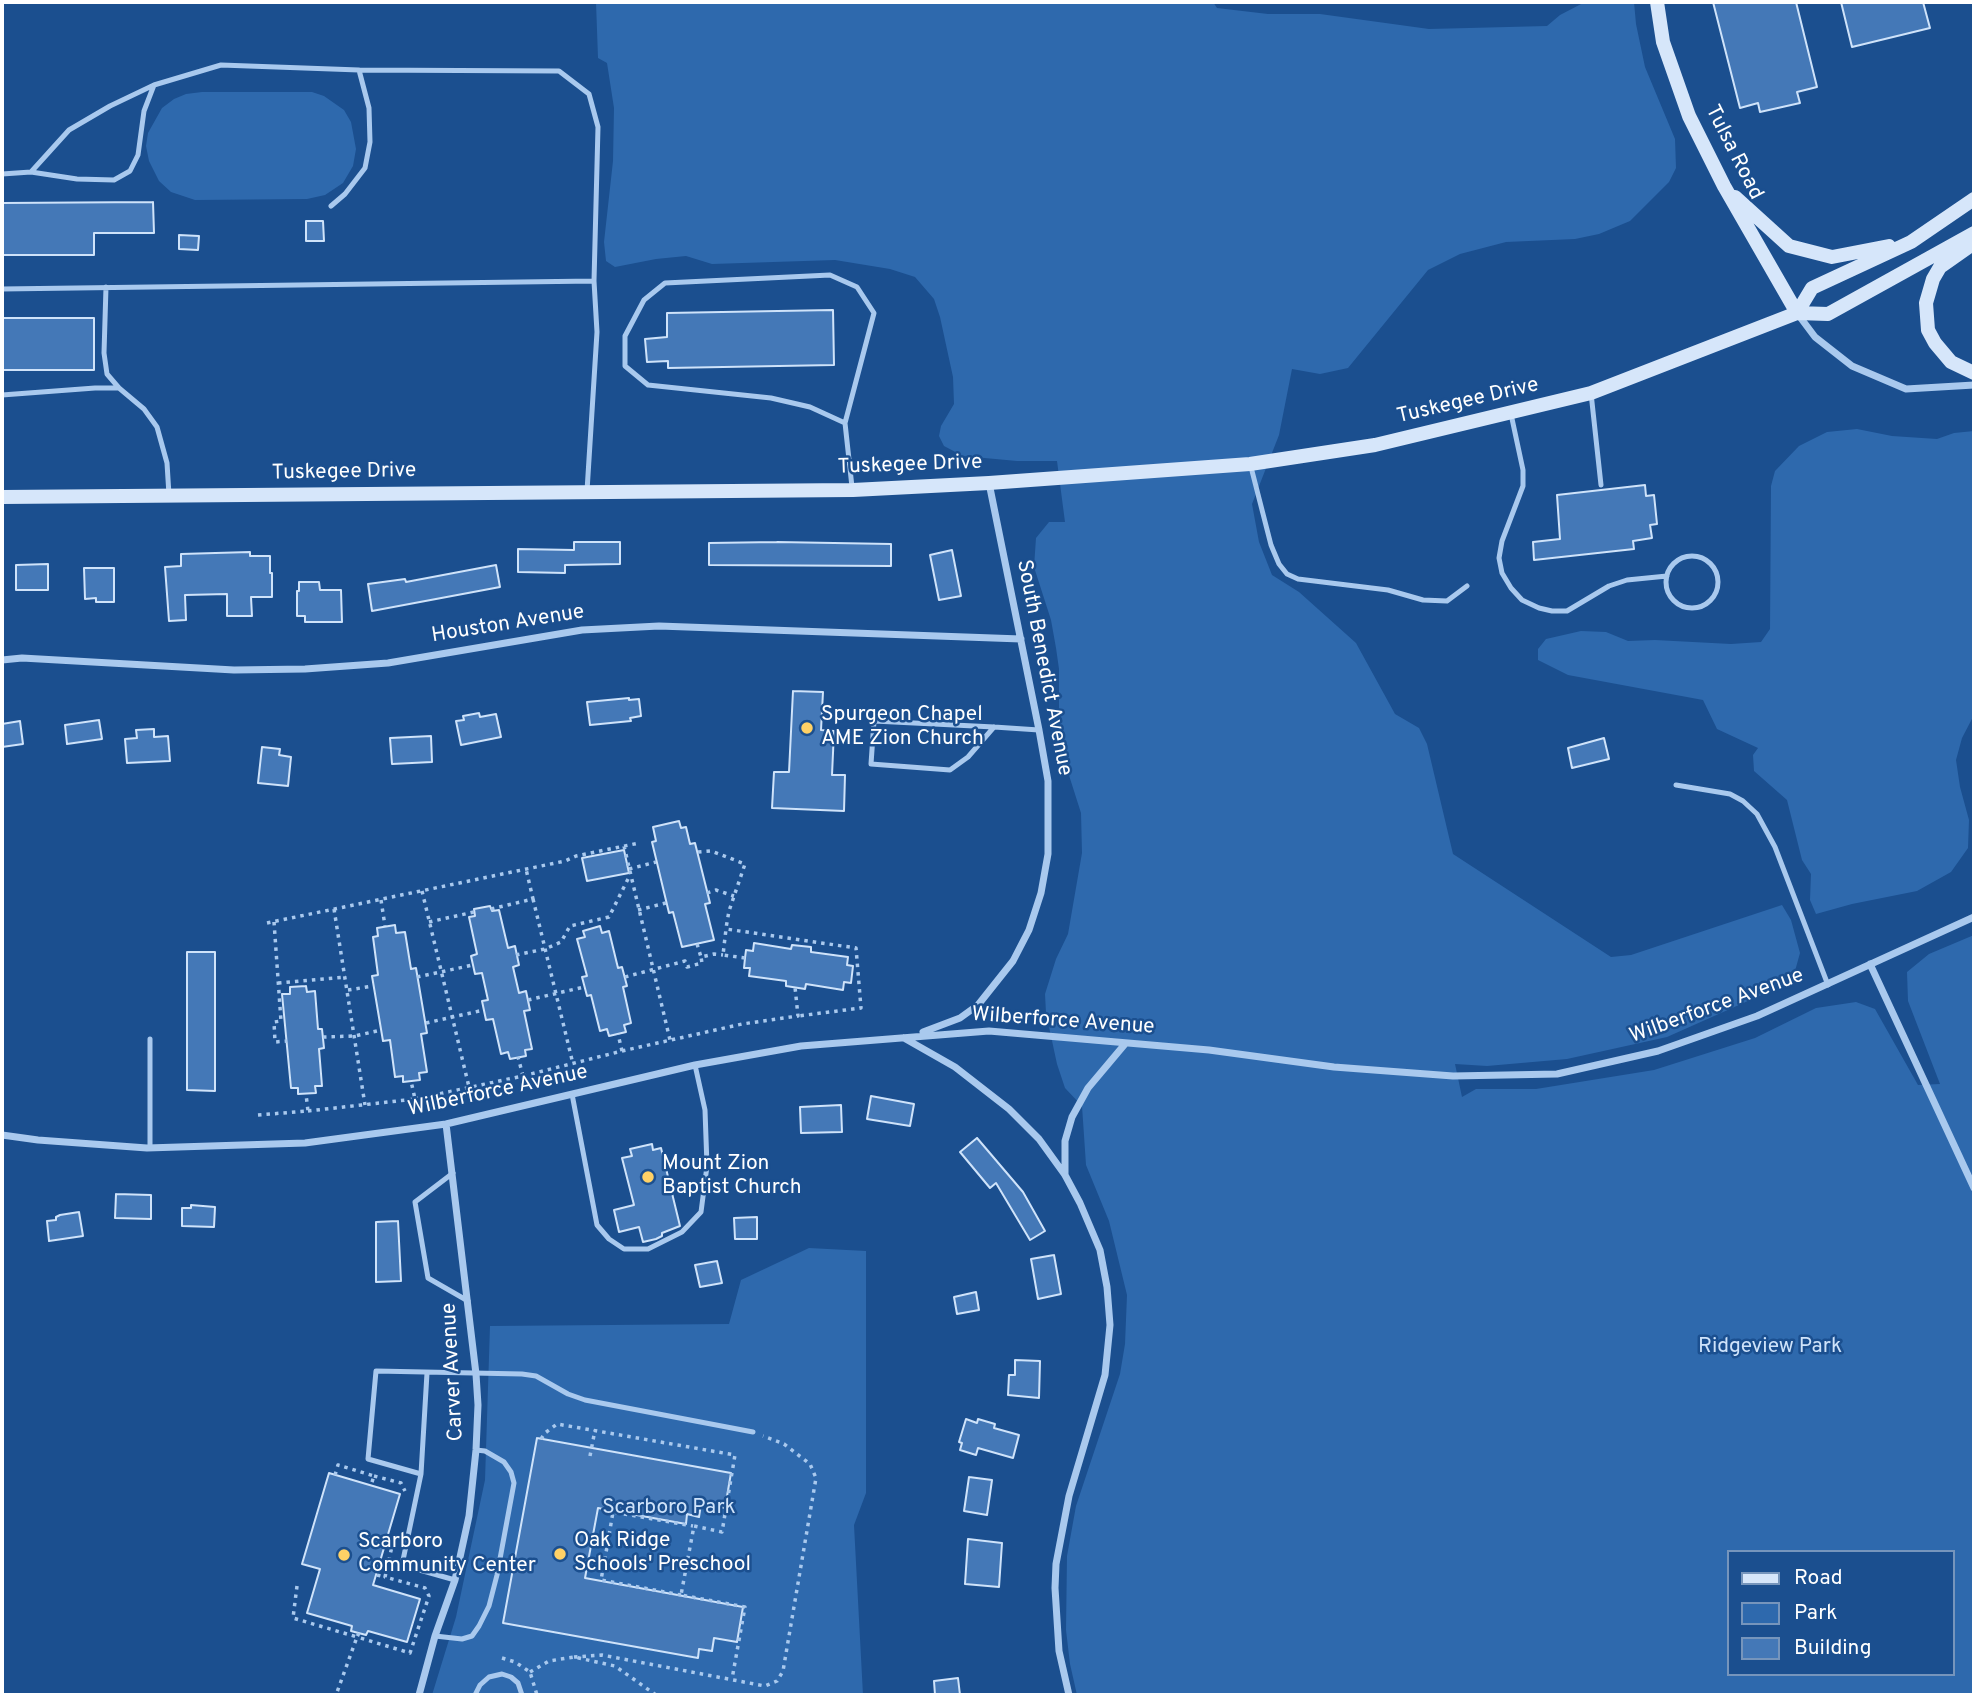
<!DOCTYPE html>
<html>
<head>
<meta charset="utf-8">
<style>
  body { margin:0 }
  #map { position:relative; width:1976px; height:1697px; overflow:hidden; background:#1b4f8f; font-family:Overpass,sans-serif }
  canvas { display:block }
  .frame { position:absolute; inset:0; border:4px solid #fff; pointer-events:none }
  .legend { position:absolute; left:1727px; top:1550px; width:228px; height:126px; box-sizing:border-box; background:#1b4f8f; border:2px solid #7695bc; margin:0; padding:9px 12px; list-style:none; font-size:21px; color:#fff }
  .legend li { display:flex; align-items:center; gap:14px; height:35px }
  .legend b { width:35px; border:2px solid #7695bc }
</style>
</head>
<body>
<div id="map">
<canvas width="1976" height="1697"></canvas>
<div class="frame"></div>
<ul class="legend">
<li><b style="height:9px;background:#d6e6fa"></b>Road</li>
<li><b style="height:19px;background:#2e69ad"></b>Park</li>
<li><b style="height:19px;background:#4478b7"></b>Building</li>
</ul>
</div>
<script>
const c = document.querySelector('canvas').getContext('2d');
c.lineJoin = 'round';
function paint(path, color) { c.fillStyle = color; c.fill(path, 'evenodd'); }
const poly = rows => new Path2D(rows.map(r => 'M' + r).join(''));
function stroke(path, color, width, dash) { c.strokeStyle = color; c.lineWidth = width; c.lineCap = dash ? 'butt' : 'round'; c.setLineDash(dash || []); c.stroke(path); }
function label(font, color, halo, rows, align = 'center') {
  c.font = font + ' Overpass,sans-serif'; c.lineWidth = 5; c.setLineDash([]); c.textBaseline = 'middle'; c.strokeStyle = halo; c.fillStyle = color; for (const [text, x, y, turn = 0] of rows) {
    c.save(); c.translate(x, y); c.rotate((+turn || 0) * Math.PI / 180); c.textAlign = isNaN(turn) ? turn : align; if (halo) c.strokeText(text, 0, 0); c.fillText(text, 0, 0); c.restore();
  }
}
const green = poly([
  [596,2,1213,2,1217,8,1268,14,1320,14,1429,29,1547,26,1560,15,1585,2,1634,2,1636,24,1645,67,1675,139,1676,168,1669,182,1630,221,1599,234,1575,239,1506,242,1460,254,1428,270,1348,368,1320,374,1292,369,1279,435,1252,504,1259,542,1272,575,1299,592,1356,643,1395,714,1419,728,1427,744,1453,854,1611,957,1631,955,1782,905,1791,920,1800,953,1795,971,1786,984,1667,1037,1567,1059,1487,1066,1455,1064,1462,1097,1476,1089,1536,1089,1654,1070,1755,1038,1816,1008,1856,1002,1875,1009,1918,1085,1940,1084,1908,1001,1907,972,1929,954,1974,935,1974,1695,1077,1695,1070,1664,1066,1630,1067,1556,1076,1506,1120,1374,1125,1344,1127,1295,1109,1221,1086,1165,1082,1106,1065,1088,1057,1064,1046,1013,1045,994,1056,959,1068,934,1082,853,1081,813,1067,769,1059,724,1059,669,1056,648,1051,620,1034,567,1036,538,1049,522,1065,522,1057,461,1017,461,963,456,944,446,939,436,941,426,954,404,953,377,940,317,934,299,915,277,890,269,835,260,712,264,686,256,656,259,615,267,606,261,604,242,613,161,614,108,607,63,598,58],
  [1729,1552,1953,1552,1953,1674,1729,1674],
  [202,92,312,92,324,96,344,110,351,122,356,149,353,166,343,183,325,195,307,199,195,200,171,192,159,181,149,161,146,146,148,133,162,108,174,99,186,94],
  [1857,429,1892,436,1937,439,1954,433,1974,431,1974,715,1962,738,1956,760,1960,787,1969,820,1968,848,1951,872,1917,891,1852,904,1816,914,1810,900,1811,874,1802,860,1787,800,1754,771,1753,755,1758,748,1717,729,1703,700,1568,675,1538,660,1538,649,1546,639,1581,631,1606,632,1628,641,1655,640,1731,644,1761,642,1770,629,1771,486,1775,471,1799,446,1827,432],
  [809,1248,866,1251,866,1493,854,1525,863,1695,432,1695,456,1617,485,1480,490,1326,729,1324,741,1280]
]);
const building = poly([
  [1713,2,1796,2,1817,87,1797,92,1800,103,1760,112,1758,103,1740,108,1713,2],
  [1841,2,1923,2,1930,28,1852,47,1841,2],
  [153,202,154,233,94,233,94,255,2,255,2,203,153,202],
  [306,221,323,221,324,241,306,241,306,221],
  [179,235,199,236,198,250,179,249,179,235],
  [833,310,834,365,668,368,668,361,647,362,645,339,667,337,667,313,833,310],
  [2,318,94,318,94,370,2,370,2,318],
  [1645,485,1646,496,1654,495,1657,524,1650,525,1652,538,1633,541,1634,549,1534,560,1533,542,1560,539,1557,495,1645,485],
  [574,542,620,542,620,564,565,565,565,573,518,572,518,549,574,550,574,542],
  [777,542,891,544,891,566,709,565,709,543,777,542],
  [952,550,961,596,939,600,930,555,952,550],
  [250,552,250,556,270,556,270,573,272,573,272,597,251,597,252,616,227,616,227,594,185,595,186,620,169,621,165,567,181,566,181,554,250,552],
  [48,564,48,590,16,590,16,565,48,564],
  [496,565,500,587,372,611,368,584,405,579,406,582,496,565],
  [84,568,114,568,114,602,96,602,96,598,85,599,84,568],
  [299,582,319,582,320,590,341,590,342,622,305,622,305,616,297,616,297,591,299,591,299,582],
  [793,691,823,692,821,730,834,731,832,775,845,775,844,811,772,808,774,772,789,772,793,691],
  [629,698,629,700,639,699,641,716,630,718,631,721,590,725,587,702,629,698],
  [479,713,480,717,496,714,501,737,461,745,456,721,464,720,463,716,479,713],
  [99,720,102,739,67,744,65,725,99,720],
  [20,721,23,744,2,747,2,724,20,721],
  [154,729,154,737,168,736,170,761,127,763,125,739,137,738,136,730,154,729],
  [431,736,432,762,392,764,390,738,431,736],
  [1604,738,1609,759,1572,768,1568,748,1604,738],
  [262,747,280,749,279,755,291,757,288,786,258,783,262,747],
  [679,821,681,828,686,827,690,844,695,843,710,903,705,904,714,940,682,947,673,912,669,913,652,842,656,841,653,827,679,821],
  [624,850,629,873,587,881,582,858,624,850],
  [490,906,492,911,499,910,508,948,515,946,519,965,513,967,519,993,526,991,530,1010,524,1011,532,1049,525,1050,526,1056,510,1059,508,1052,501,1054,493,1019,486,1020,482,1001,488,1000,482,973,475,974,471,956,477,954,469,917,475,916,474,909,490,906],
  [395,925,396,933,405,932,411,969,416,968,427,1033,421,1034,427,1072,419,1073,420,1080,403,1082,403,1076,395,1077,390,1040,383,1041,372,976,378,975,373,937,378,936,377,928,395,925],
  [600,926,602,933,609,931,618,968,622,967,627,986,623,987,631,1023,624,1025,626,1032,609,1036,607,1029,600,1031,591,995,587,996,582,977,587,976,577,939,585,937,583,931,600,926],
  [754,943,791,949,792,945,811,947,811,952,848,957,847,965,853,966,851,983,844,982,843,990,806,984,805,989,786,986,786,981,749,976,750,968,744,968,745,958,746,950,753,951,754,943],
  [187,952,215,952,215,1091,187,1090,187,952],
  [306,986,307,992,315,991,318,1029,322,1029,324,1048,319,1049,322,1086,315,1086,316,1093,298,1094,298,1088,291,1088,282,994,290,994,290,987,306,986],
  [871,1096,914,1104,910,1126,867,1119,871,1096],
  [841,1105,842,1132,801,1133,800,1107,841,1105],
  [977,1138,1023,1192,1045,1231,1030,1240,996,1183,990,1188,960,1152,977,1138],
  [652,1144,653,1150,661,1148,680,1226,662,1233,662,1236,656,1239,643,1242,639,1227,619,1232,614,1210,634,1205,622,1158,632,1156,630,1149,652,1144],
  [116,1194,151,1195,151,1219,115,1218,116,1194],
  [191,1205,215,1207,214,1227,182,1226,182,1208,191,1208,191,1205],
  [79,1212,83,1236,49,1241,47,1221,56,1220,56,1217,60,1215,79,1212],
  [757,1217,757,1239,735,1239,734,1218,757,1217],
  [398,1221,401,1281,376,1282,376,1222,398,1221],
  [1054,1255,1061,1294,1038,1299,1031,1259,1054,1255],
  [717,1261,722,1283,700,1287,695,1265,717,1261],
  [976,1292,979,1310,957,1314,954,1297,976,1292],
  [1015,1360,1040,1361,1039,1398,1008,1395,1009,1375,1015,1375,1015,1360],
  [966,1419,977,1423,978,1419,995,1424,994,1428,1019,1435,1013,1458,978,1448,976,1455,960,1450,962,1443,959,1442,966,1419],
  [537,1438,731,1473,725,1508,701,1504,699,1517,687,1514,686,1524,598,1508,585,1578,743,1607,737,1642,714,1638,712,1651,699,1649,698,1658,503,1623,537,1438],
  [329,1473,400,1494,373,1585,420,1599,407,1642,368,1631,366,1635,351,1631,352,1626,307,1613,320,1569,302,1564,329,1473],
  [969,1477,992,1480,987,1515,964,1511,969,1477],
  [968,1539,1002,1543,999,1587,965,1584,968,1539],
  [958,1678,960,1695,935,1695,934,1681,958,1678]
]);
const path = poly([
  [624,846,670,1040],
  [698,852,711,851,745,864,729,911,726,928],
  [629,869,656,862],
  [422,891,469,1087],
  [707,893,716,890,734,896],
  [533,899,573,1064],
  [381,900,385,926],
  [334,909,365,1105],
  [491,909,533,899,526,869],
  [638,910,666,903],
  [274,922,281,1021,274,1022,275,1042,287,1041],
  [429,922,474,912],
  [267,923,565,861,576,856,639,843],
  [697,944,701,957],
  [516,955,545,949,561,942,570,926,609,917,630,875],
  [745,958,723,955,726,929,856,948,861,1008,798,1016],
  [417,977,473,965],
  [625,977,685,961,687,967,702,963,701,957,714,954,723,955],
  [278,983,346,977],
  [348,990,373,986],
  [528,1000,584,987],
  [426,1023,484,1010],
  [323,1037,355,1036,381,1030],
  [622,1051,742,1024,798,1016,795,987],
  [523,1076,622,1051,618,1034],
  [415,1099,523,1076,518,1057],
  [308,1111,415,1099,411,1081],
  [258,1115,308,1111,306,1094],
  [541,1439,545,1433,557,1424,735,1455,722,1532,694,1526,681,1595,745,1607,732,1679],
  [590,1456,595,1430],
  [335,1475,338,1465,374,1476,371,1485],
  [374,1476,401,1483,405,1491],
  [591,1544,607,1547],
  [377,1575,385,1577],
  [297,1586,293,1618,357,1637,336,1695],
  [681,1595,601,1580,607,1547,613,1512,693,1526],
  [359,1633,357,1637,410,1653,429,1596,425,1588,385,1577,393,1542],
  [574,1657,602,1655,765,1686,777,1681,783,1671,816,1478,810,1464,784,1444,763,1436],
  [502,1658,515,1662,530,1672,537,1695],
  [530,1672,549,1661,574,1657,615,1666,656,1695],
  [243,1695,248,1695]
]);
const lane = poly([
  [31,172,77,179,114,180,130,171,138,155,144,111,154,85],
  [2,174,31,172,69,130,110,106,154,85,221,65,359,70,559,71,589,94,598,127,594,281,2,289],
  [331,206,345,194,365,168,370,142,369,108,359,70],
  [106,287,104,353,107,374,119,388],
  [1591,393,1601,485],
  [2,395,95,388,119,388,144,409,157,427,167,463,169,495],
  [1511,414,1523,470,1523,486,1502,541,1499,558,1502,573,1511,588,1522,600,1539,608,1552,611,1567,611,1609,586,1627,580,1667,576],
  [845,423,874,313,857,287,830,275,665,283,644,300,625,336,625,366,648,385,771,398,810,407,845,423,852,487],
  [1251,467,1271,545,1279,564,1287,574,1298,579,1388,590,1423,600,1447,601,1467,586],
  [587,491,597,332,594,281],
  '1666 582a26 26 0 1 1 52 0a26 26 0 1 1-52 0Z',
  [994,727,968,757,950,770,871,764,874,721,994,727,1039,730],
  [1676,785,1730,794,1743,801,1757,814,1775,847,1828,985],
  [150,1039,150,1148],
  [572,1094,597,1225,609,1239,624,1249,648,1249,682,1232,701,1212,707,1166,705,1110,695,1065],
  [453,1173,415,1202,428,1278,468,1301],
  [421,1474,427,1373],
  [455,1580,402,1565,421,1474,368,1459,376,1371,522,1374,536,1376,568,1394,585,1400,753,1432],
  [435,1636,462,1639,472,1636,479,1626,489,1606,497,1575,514,1483,511,1472,504,1462,485,1451,476,1450],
  [475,1695,480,1685,489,1677,502,1674,511,1677,518,1683,522,1695]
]);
const street = poly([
  [1797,313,1815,337,1852,366,1906,389,1974,385],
  [2,660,22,658,234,670,305,669,388,663,582,630,659,626,1021,639],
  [1870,964,1974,1188],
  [923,1032,960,1018,978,1005,1013,961,1029,930,1041,893,1048,854,1048,781,1039,730,989,483],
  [904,1038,955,1067,1009,1109,1039,1139,1065,1175,1080,1203,1100,1250,1107,1287,1110,1325,1105,1375,1069,1496,1056,1564,1055,1588,1059,1651,1069,1695],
  [2,1135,38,1140,147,1148,305,1143,446,1124,695,1065,801,1046,989,1031,1209,1050,1334,1067,1453,1076,1557,1074,1658,1051,1757,1016,1974,917],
  [1065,1175,1065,1141,1072,1117,1088,1088,1125,1044],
  [419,1695,435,1636,455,1580,469,1516,476,1450,478,1405,476,1374,446,1124]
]);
const secondary = poly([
  [1657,2,1663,42,1689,116,1724,186,1797,313],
  [1735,197,1789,246,1832,257,1889,246],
  [1974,243,1940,267,1933,279,1926,303,1928,330,1935,343,1951,362,1974,373],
  [1797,313,1812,288,1911,242,1974,199],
  [2,497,853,490,989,483,1250,464,1375,445,1591,393,1797,313,1828,314,1974,233]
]);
const markers = [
  [807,728,7,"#ffd166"],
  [648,1177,7,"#ffd166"],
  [560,1554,7,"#ffd166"],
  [344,1555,7,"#ffd166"]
];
const streetNames = [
  ["Tulsa Road",1733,153,63],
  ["Tuskegee Drive",1468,402,-13],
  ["Tuskegee Drive",910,466,-2],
  ["Tuskegee Drive",344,473,-1],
  ["Houston Avenue",508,625,-9],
  ["South Benedict Avenue",1043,668,79],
  ["Wilberforce Avenue",1717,1007,-20],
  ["Wilberforce Avenue",1063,1022,4],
  ["Wilberforce Avenue",498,1092,-12],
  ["Carver Avenue",454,1372,-93]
];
const poiNames = [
  ["Spurgeon Chapel",821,716],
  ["AME Zion Church",821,740],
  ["Mount Zion",662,1165],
  ["Baptist Church",662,1189],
  ["Oak Ridge",574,1542],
  ["Schools' Preschool",574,1566],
  ["Scarboro",358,1543],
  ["Community Center",358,1567]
];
const parkNames = [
  ["Ridgeview Park",1770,1348],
  ["Scarboro Park",669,1509]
];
paint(green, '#2e69ad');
paint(building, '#4478b7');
stroke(building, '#cfe3fa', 2);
stroke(path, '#a9c9ee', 3.5, [3.5, 5]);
stroke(lane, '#a9c9ee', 5);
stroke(street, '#a9c9ee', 7);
stroke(secondary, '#d6e6fa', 14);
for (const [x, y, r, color] of markers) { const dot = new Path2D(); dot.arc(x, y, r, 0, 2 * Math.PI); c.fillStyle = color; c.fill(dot); stroke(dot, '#1b4f8f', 2.5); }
label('21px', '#fff', '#1b4f8f', streetNames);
label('21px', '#fff', '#1b4f8f', poiNames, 'left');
label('21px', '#cfe3fa', '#1b4f8f', parkNames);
</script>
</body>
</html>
